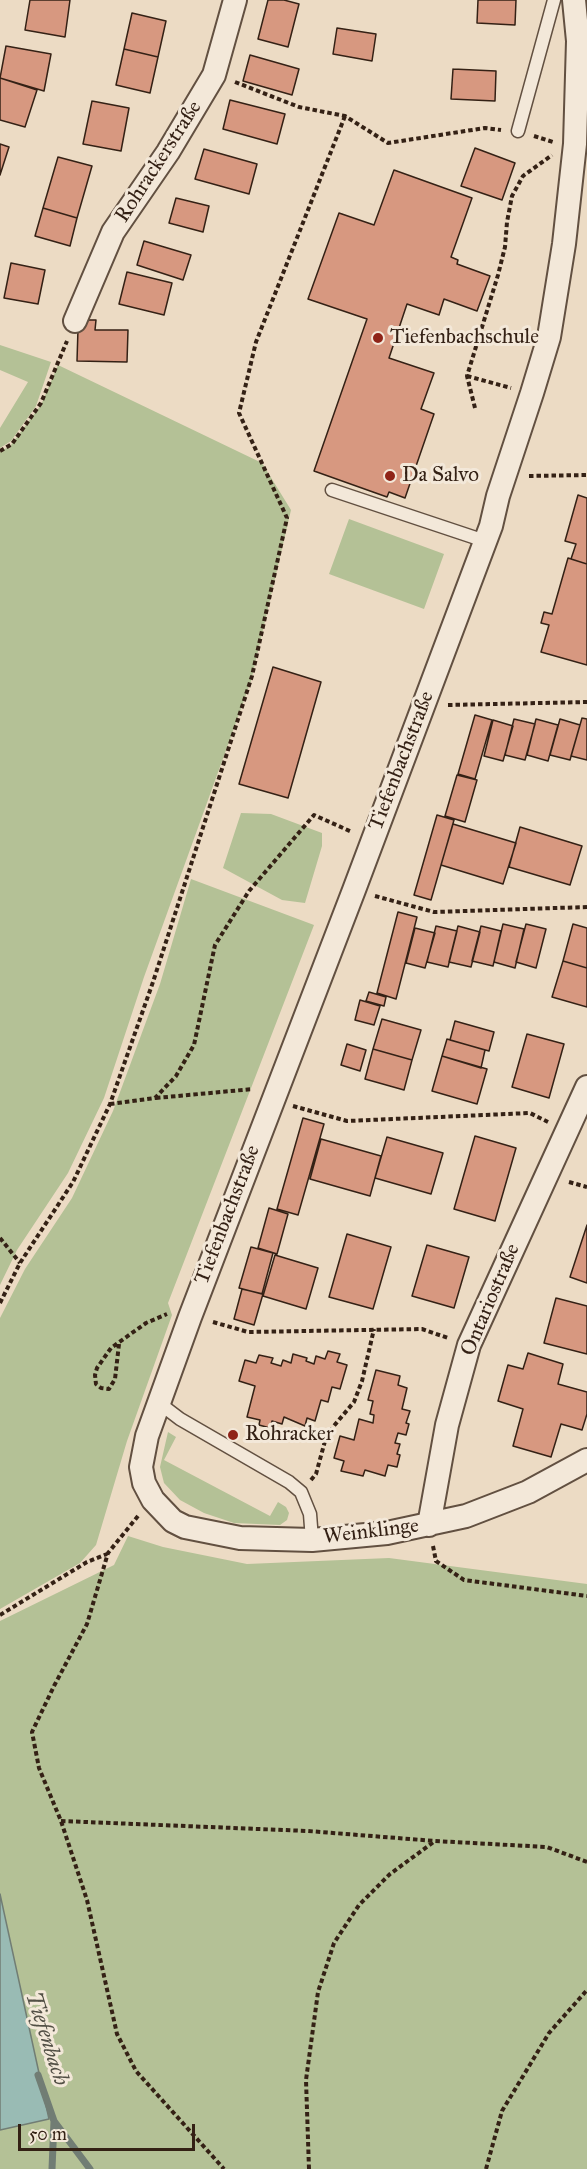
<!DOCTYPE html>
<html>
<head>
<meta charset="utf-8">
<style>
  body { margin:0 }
  #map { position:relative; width:587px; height:2169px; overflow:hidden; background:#ecdbc4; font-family:"IM FELL Great Primer",serif }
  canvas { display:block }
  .scale { position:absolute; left:18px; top:2124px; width:177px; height:27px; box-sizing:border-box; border:3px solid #342115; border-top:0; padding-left:8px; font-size:18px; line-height:21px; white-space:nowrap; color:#342115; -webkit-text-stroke:4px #f3e8d9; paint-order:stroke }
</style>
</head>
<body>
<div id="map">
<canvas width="587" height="2169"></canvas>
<div class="scale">50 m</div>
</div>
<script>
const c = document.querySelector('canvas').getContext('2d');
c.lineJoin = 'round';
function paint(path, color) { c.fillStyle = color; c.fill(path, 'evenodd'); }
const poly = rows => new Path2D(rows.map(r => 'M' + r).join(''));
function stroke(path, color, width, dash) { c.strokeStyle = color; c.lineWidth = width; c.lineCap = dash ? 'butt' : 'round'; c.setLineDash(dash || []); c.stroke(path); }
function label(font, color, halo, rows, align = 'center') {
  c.font = font + ' "IM FELL Great Primer",serif'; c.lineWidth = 6; c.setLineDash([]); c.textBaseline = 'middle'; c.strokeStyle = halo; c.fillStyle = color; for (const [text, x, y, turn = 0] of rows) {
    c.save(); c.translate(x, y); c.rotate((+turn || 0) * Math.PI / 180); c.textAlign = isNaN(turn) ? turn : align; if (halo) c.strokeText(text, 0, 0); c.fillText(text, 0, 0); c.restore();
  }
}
const green = poly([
  [0,345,51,362,36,406,11,441,0,448,0,428,28,382,0,370],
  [58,365,262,463,291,510,251,681,144,977,104,1098,68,1173,17,1250,0,1285,0,452,11,445,41,405],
  [349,519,444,554,424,609,329,574],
  [241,813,271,814,322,833,322,846,305,903,282,900,223,868],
  [191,879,314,925,168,1303,172,1315,127,1441,96,1545,80,1563,0,1609,0,1318,25,1269,72,1198,113,1111,160,984],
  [168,1432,176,1437,164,1460,270,1516,278,1502,286,1507,289,1513,287,1520,280,1525,234,1523,204,1513,180,1500,164,1483,160,1467],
  [128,1536,163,1547,247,1564,389,1558,587,1584,587,2169,0,2169,0,1621,114,1565]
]);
const water = poly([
  [0,1894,49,2119,0,2130,0,1894]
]);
const stream = poly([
  [38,2075,54,2121,52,2169],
  [54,2121,90,2169]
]);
const building = poly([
  [30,0,70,0,65,37,25,30,30,0],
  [268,0,284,0,299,4,288,47,258,39,268,0],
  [478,0,516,0,515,25,477,23,478,0],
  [132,13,166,21,158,57,124,49,132,13],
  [337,28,376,34,372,61,333,54,337,28],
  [6,46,51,54,44,91,0,78,6,46],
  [124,49,158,57,150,93,116,85,124,49],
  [250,55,299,69,292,95,243,81,250,55],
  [453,69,496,71,495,101,451,99,453,69],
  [0,78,37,90,25,127,0,120,0,78],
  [230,100,285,114,277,144,223,129,230,100],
  [92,101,129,108,121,151,83,144,92,101],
  [0,144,9,147,0,175,0,144],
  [475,148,515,163,502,200,461,186,475,148],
  [204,149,257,164,249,194,195,179,204,149],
  [58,157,92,166,77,218,43,208,58,157],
  [394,170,472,198,451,257,458,260,457,264,490,276,477,311,444,299,439,315,407,304,389,358,434,373,421,409,434,414,405,498,389,492,387,497,314,471,367,319,308,299,339,213,374,225,394,170],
  [176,198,209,206,203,232,169,223,176,198],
  [43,208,77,218,70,246,35,236,43,208],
  [144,241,191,255,183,280,137,265,144,241],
  [11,263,45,270,38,304,4,298,11,263],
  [127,272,172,283,164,315,119,304,127,272],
  [82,320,96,320,95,330,128,330,127,362,77,361,78,329,82,320],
  [578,495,587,498,587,564,571,559,576,544,565,541,578,495],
  [568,558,587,564,587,665,541,652,549,625,541,623,544,612,552,614,568,558],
  [273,667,321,682,288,798,239,784,273,667],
  [475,715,492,720,475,779,458,774,475,715],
  [582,718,587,719,587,760,571,756,582,718],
  [514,719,535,724,525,760,505,755,514,719],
  [536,719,558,725,548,761,527,755,536,719],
  [560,719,580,725,570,760,550,755,560,719],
  [493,720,513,726,503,761,484,756,493,720],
  [457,775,477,780,465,822,445,816,457,775],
  [437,815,454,820,431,900,414,895,437,815],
  [453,824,516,843,503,884,441,865,453,824],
  [520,827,582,846,570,885,509,867,520,827],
  [398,912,417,917,396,999,377,993,398,912],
  [503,924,524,929,515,968,494,962,503,924],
  [526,924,546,929,536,968,516,962,526,924],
  [573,924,587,928,587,968,563,961,573,924],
  [436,926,457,931,448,967,427,962,436,926],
  [458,926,480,932,471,967,449,962,458,926],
  [481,926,501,931,493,966,472,961,481,926],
  [415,928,435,933,425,968,406,963,415,928],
  [563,961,587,968,587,1007,552,997,563,961],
  [369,992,386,997,384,1006,366,1001,369,992],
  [360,1000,380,1006,374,1025,355,1020,360,1000],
  [382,1019,421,1030,412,1060,373,1049,382,1019],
  [455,1021,494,1032,489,1051,450,1040,455,1021],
  [527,1034,564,1044,549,1098,512,1087,527,1034],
  [447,1039,485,1050,481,1068,442,1056,447,1039],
  [347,1044,366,1050,360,1071,341,1065,347,1044],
  [373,1049,412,1060,404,1090,365,1079,373,1049],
  [442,1056,487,1069,477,1104,432,1091,442,1056],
  [303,1118,324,1124,298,1215,277,1209,303,1118],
  [475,1136,516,1148,495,1221,454,1209,475,1136],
  [387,1137,443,1153,431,1194,375,1178,387,1137],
  [321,1139,381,1156,370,1196,310,1179,321,1139],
  [269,1208,288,1214,277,1254,258,1248,269,1208],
  [587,1225,587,1283,570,1277,587,1225],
  [347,1234,391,1247,373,1309,329,1297,347,1234],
  [427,1245,469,1257,454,1308,412,1296,427,1245],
  [251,1247,273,1253,262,1294,239,1288,251,1247],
  [275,1255,318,1268,306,1309,263,1296,275,1255],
  [242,1289,263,1294,254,1325,234,1319,242,1289],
  [556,1298,587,1306,587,1354,544,1343,556,1298],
  [328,1351,340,1354,337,1362,347,1365,340,1389,332,1387,328,1402,321,1400,315,1421,307,1418,305,1426,284,1417,282,1424,272,1421,270,1428,259,1425,260,1420,247,1417,255,1386,239,1381,245,1360,256,1363,259,1355,273,1358,271,1363,281,1366,283,1360,291,1363,293,1354,307,1358,306,1361,314,1364,316,1356,325,1359,328,1351],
  [528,1353,563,1364,558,1384,587,1392,587,1414,582,1430,561,1424,551,1457,513,1446,523,1409,498,1401,508,1365,523,1369,528,1353],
  [376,1370,400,1376,398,1385,407,1388,402,1409,410,1411,406,1423,409,1424,406,1435,398,1433,395,1443,400,1444,397,1454,400,1455,397,1467,388,1465,385,1476,365,1470,363,1476,341,1471,344,1461,334,1458,340,1436,354,1440,359,1419,373,1423,374,1415,370,1414,373,1401,368,1400,376,1370]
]);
const path = poly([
  [235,82,299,107,345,116,388,143,485,128,501,130],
  [534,136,553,142],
  [467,376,511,388],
  [475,408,467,376,498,275,505,247,507,222,512,196,523,176,552,155],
  [0,451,12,444,41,403,67,341],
  [529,476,587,475],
  [448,705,587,702],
  [375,896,434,912,587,907],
  [156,1098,253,1089],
  [110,1104,155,1098,176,1076,194,1045,215,945,249,891,314,815,352,832],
  [293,1106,347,1121,530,1113,548,1122],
  [569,1182,587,1187],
  [0,1238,20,1263],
  [0,1303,20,1263,73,1182,110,1104,153,982,252,676,287,518,239,413,256,342,345,116],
  [213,1322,248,1332,422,1329,448,1338],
  [119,1344,115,1379,109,1389,101,1388,96,1384,95,1375,97,1368,111,1348,146,1323,167,1314],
  [311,1480,316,1474,325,1441,333,1427,354,1402,362,1381,374,1329],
  [138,1516,108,1553,87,1624,54,1686,32,1732,39,1768,61,1821,87,1900,117,2034,136,2071,224,2169],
  [433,1546,436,1561,464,1580,587,1596],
  [0,1615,87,1562,107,1554],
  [61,1821,308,1831,435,1841,547,1847,587,1862],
  [309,2169,306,2080,318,1992,334,1943,359,1905,390,1874,435,1841],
  [486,2169,502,2111,549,2033,587,1990]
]);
const lane = poly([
  [518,131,554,0],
  [332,490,485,541],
  [159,1403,180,1419,289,1482,301,1492,310,1514,312,1540]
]);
const street = poly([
  [574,0,578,41,575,144,564,244,549,337,532,393,498,496,491,526,354,890,190,1317,147,1436,141,1467,144,1483,153,1500,173,1521,185,1527,240,1538,312,1540,387,1533,466,1516,528,1492,587,1460],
  [75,321,113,232,168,152,214,75,235,0],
  [429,1525,447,1425,469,1345,587,1087]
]);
const markers = [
  [378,338,6,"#8f2418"],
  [390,476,6,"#8f2418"],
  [233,1435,6,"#8f2418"]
];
const streetNames = [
  ["Rohrackerstraße",159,162,-57],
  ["Tiefenbachstraße",402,761,-69],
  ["Tiefenbachstraße",228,1215,-69],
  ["Ontariostraße",491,1300,-67],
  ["Weinklinge",371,1532,-7]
];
const poiNames = [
  ["Tiefenbachschule",390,338],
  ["Da Salvo",402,476],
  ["Rohracker",245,1435]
];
const waterNames = [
  ["Tiefenbach",46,2039,72]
];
paint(green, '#b4c196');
paint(water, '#99bbb4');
stroke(water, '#717d74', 1.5);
stroke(stream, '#717d74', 7);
paint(building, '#d79880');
stroke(building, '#342115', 1.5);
stroke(lane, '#625041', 15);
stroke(street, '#625041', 26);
stroke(path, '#342115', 4, [4.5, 3]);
stroke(lane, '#f3e8d9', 12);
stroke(street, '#f3e8d9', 22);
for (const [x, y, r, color] of markers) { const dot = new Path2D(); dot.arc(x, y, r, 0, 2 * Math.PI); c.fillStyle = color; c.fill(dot); stroke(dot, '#f3e8d9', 2); }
label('21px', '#342115', '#f3e8d9', streetNames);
label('21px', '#342115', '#f3e8d9', poiNames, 'left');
label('italic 22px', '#524f45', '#f3e8d9', waterNames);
</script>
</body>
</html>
